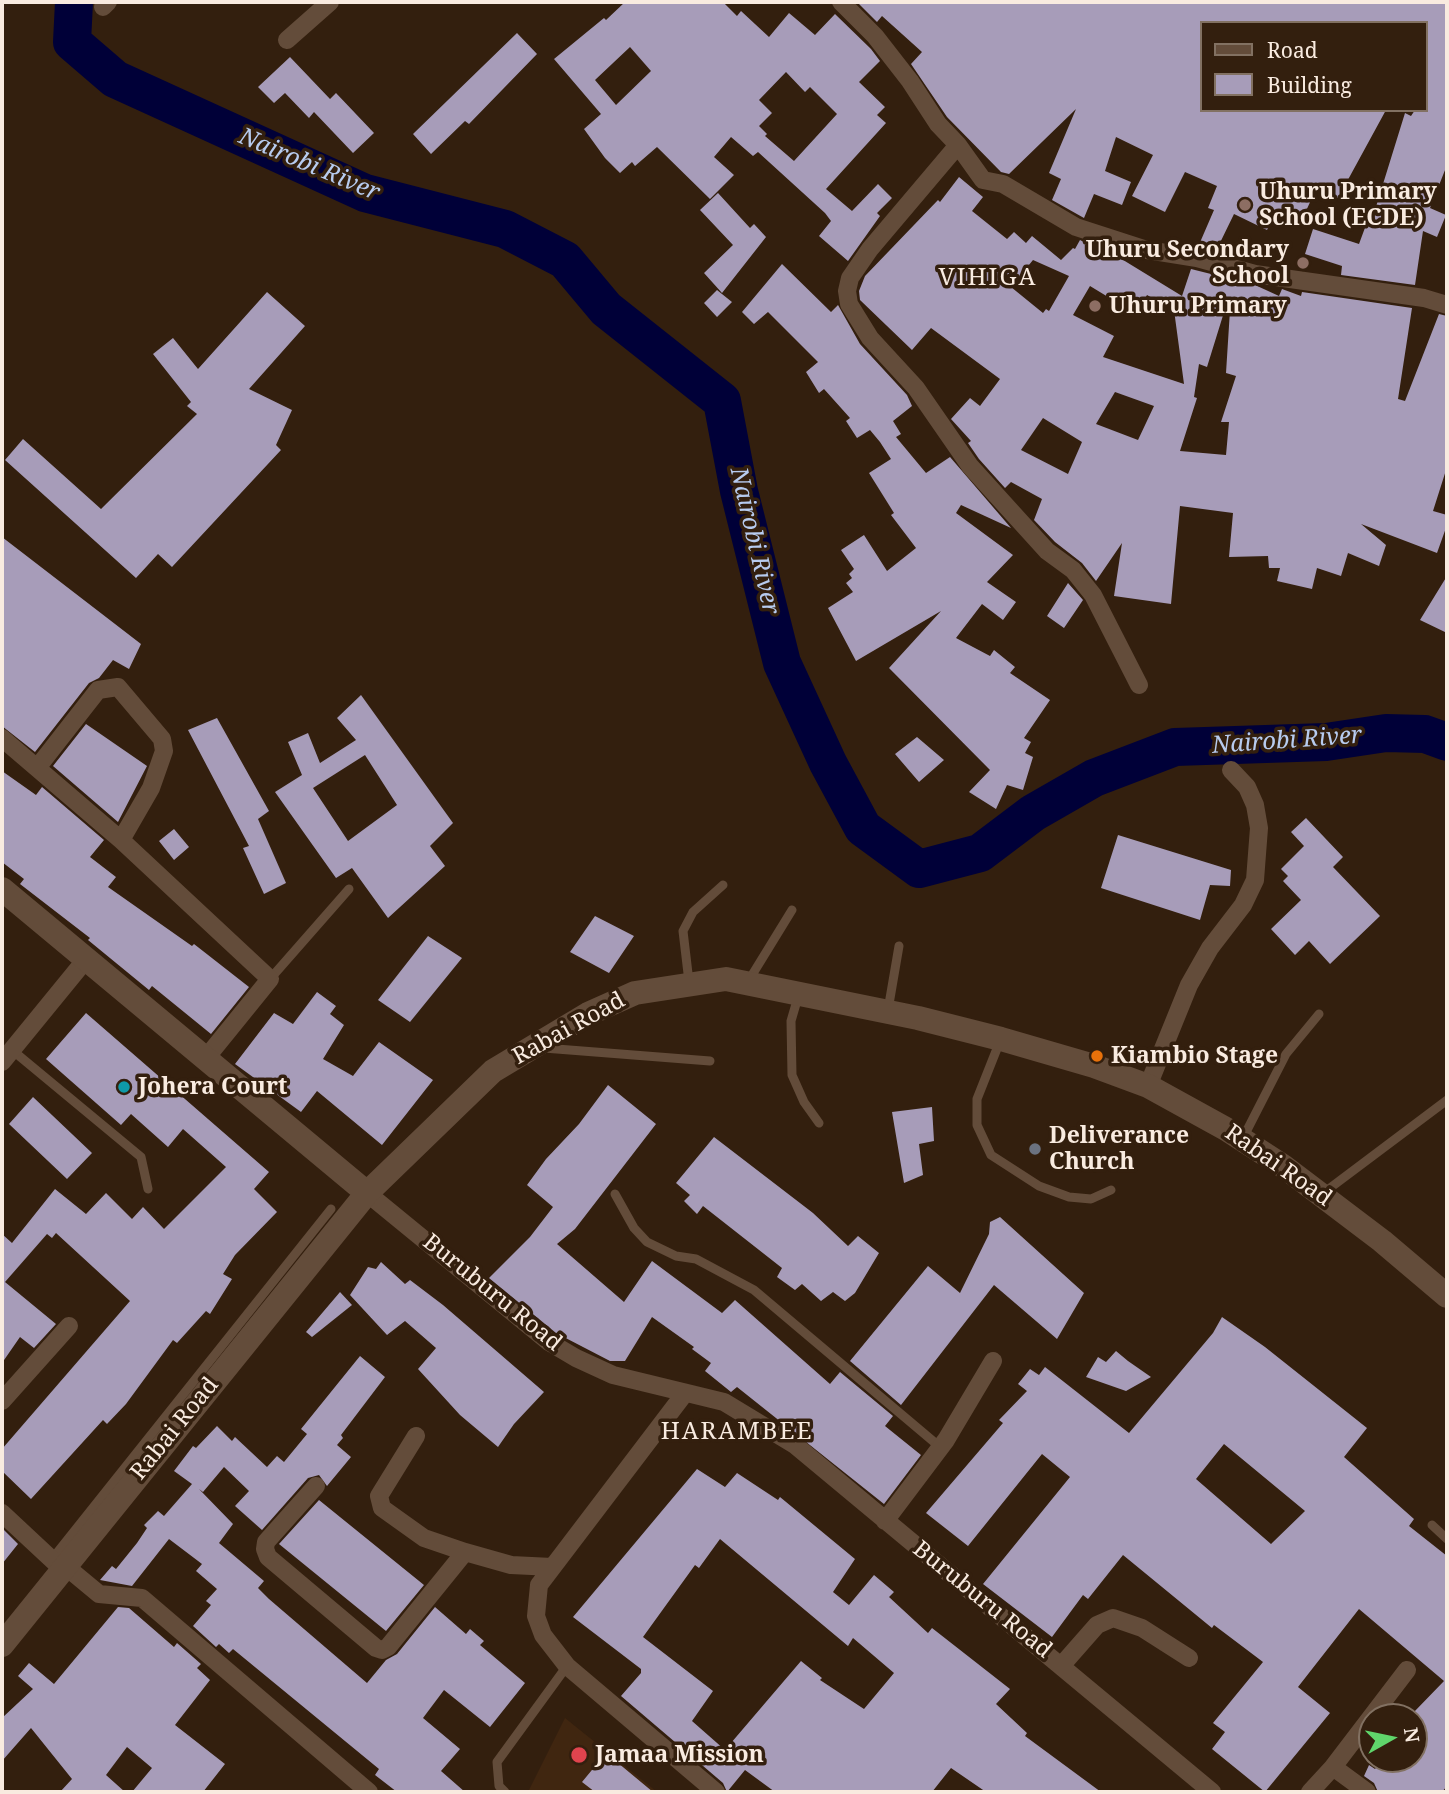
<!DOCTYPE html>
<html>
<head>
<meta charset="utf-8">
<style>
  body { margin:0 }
  #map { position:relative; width:1449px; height:1794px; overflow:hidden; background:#331f0e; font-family:"Noto Serif",serif }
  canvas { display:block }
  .frame { position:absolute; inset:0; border:4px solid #f9ebe0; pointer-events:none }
  .legend { position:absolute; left:1200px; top:21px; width:228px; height:91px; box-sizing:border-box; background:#331f0e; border:2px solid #827162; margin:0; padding:9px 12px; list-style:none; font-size:21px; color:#f9ebe0 }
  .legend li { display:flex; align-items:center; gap:14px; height:35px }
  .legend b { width:35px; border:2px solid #827162 }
  .north { position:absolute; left:1358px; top:1703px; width:70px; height:70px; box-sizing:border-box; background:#331f0e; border:2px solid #827162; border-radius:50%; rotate:81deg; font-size:19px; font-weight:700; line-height:28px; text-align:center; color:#f9ebe0 }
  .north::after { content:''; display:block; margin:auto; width:24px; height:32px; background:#60d56b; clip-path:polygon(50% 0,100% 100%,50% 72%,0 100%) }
</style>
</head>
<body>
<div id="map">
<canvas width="1449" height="1794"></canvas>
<div class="frame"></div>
<ul class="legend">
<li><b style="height:9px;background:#634c3a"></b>Road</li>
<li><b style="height:19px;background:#a79cb9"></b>Building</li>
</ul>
<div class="north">N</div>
</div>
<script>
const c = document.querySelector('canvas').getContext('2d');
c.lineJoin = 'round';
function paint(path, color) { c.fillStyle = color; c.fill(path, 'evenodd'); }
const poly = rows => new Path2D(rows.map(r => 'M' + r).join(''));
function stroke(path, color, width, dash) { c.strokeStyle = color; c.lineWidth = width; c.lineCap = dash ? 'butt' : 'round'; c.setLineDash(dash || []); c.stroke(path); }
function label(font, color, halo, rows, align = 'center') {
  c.font = font + ' "Noto Serif",serif'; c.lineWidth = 7; c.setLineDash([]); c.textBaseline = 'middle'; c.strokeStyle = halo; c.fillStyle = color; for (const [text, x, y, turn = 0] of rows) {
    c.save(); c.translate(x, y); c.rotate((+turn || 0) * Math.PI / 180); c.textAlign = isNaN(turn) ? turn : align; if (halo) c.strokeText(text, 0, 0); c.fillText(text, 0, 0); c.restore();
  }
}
const built = poly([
  [565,1718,657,1792,528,1792]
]);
const river = poly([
  [74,2,72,42,115,79,365,193,505,229,565,260,606,309,722,401,739,491,782,663,828,763,863,828,919,869,980,853,1033,813,1094,778,1175,747,1326,742,1386,733,1425,734,1447,742]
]);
const building = poly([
  [625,2,723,2,737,16,741,11,769,37,789,13,815,35,835,14,871,49,880,61,859,82,885,107,877,115,886,123,826,189,852,211,878,184,892,198,877,213,880,216,848,261,819,236,831,221,825,213,758,152,753,156,731,137,714,157,734,175,710,199,657,147,635,166,632,162,620,173,605,158,584,129,601,114,554,59,604,18,606,20],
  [630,47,651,71,616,105,595,80],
  [786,72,805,92,810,87,837,114,794,161,765,136,767,134,759,126,772,113,759,100],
  [857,2,1447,2,1447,165,1430,208,1446,215,1437,237,1423,231,1415,285,1341,275,1342,266,1305,254,1313,229,1359,244,1366,225,1370,226,1405,113,1411,116,1415,110,1426,110,1426,23,1202,23,1202,110,1386,110,1338,198,1317,187,1300,224,1276,212,1267,230,1234,214,1216,251,1198,247,1214,210,1208,208,1217,186,1185,172,1165,212,1132,196,1153,155,1116,137,1105,171,1131,182,1122,205,1094,194,1084,218,1052,200,1061,179,1049,173,1076,109,1009,174,1001,172,947,117,911,64,922,52,882,16,877,22],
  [517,33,537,54,469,124,465,121,431,154,413,134],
  [290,57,330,99,336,93,374,133,353,153,314,112,309,118,285,93,274,103,258,87],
  [959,177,983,197,972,211,1007,239,1014,232,1026,243,1032,236,1061,260,1073,248,1075,249,1080,240,1114,258,1115,255,1182,296,1191,269,1255,285,1279,296,1282,289,1301,296,1302,292,1412,308,1398,399,1405,401,1439,314,1447,316,1447,467,1433,511,1447,515,1447,525,1437,553,1361,524,1386,545,1379,566,1348,553,1341,576,1317,568,1312,589,1277,581,1280,568,1269,568,1268,556,1229,557,1233,513,1180,506,1171,604,1114,596,1122,543,1096,581,1082,563,1055,542,1034,520,1042,499,1011,482,1005,488,979,459,968,443,971,441,951,419,970,398,980,406,1000,379,931,328,912,350,860,300,859,291,865,276,938,200,940,202],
  [1033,260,1069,276,1049,311,1046,309,1043,313,1011,287],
  [1090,286,1136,314,1147,295,1174,310,1184,384,1103,357,1114,336,1073,315],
  [1225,309,1230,310,1226,373,1236,376,1221,422,1229,422,1226,455,1180,451,1197,398,1194,397,1199,364,1207,367],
  [1115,392,1154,406,1138,440,1096,424],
  [1043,418,1082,442,1068,474,1021,450],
  [718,193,750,228,754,224,766,237,722,293,704,273,733,245,700,210],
  [782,264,831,312,838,305,860,344,907,395,912,406,893,421,901,434,896,437,926,473,950,457,1011,528,961,505,956,513,1013,555,987,582,1016,602,1003,620,982,604,956,638,990,656,994,650,1015,667,1010,673,1050,700,1024,738,1031,742,1025,753,1033,757,1023,790,1007,785,996,809,969,792,990,770,889,668,941,611,856,661,828,608,853,592,846,583,852,578,849,574,854,569,841,550,864,535,887,571,916,548,891,515,894,513,869,473,891,459,880,442,870,430,857,438,846,421,850,418,824,389,819,393,806,372,818,362,768,312,754,324,742,312],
  [717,290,732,302,717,317,704,303],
  [267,292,305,326,249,389,292,410,276,445,281,450,172,567,158,554,136,578,5,460,23,439,101,509,197,414,187,406,191,402,153,354,173,338,198,369],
  [2,537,141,644,129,669,113,660,99,678,89,683,35,752,2,726],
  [1447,576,1447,633,1420,620],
  [1068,583,1083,600,1064,628,1047,616],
  [361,695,453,823,430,846,445,866,388,918,352,868,336,878,275,792,302,775,288,742,308,733,320,763,356,740,337,718],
  [365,755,397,805,348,841,313,788],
  [217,718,269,811,258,819,286,883,264,894,243,848,249,846,188,730],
  [86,724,147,766,118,822,53,766],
  [917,737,944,760,919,782,895,754],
  [2,771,36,795,42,787,104,840,90,857,116,877,108,887,192,946,194,944,249,987,211,1034,152,986,149,990,88,940,90,938,20,884,24,879,2,862],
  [1306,818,1343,857,1333,867,1380,916,1330,964,1309,941,1295,955,1271,929,1301,900,1283,881,1288,876,1281,869,1304,846,1291,832],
  [174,829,189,847,174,860,159,841],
  [1118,835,1231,870,1230,886,1210,885,1200,920,1101,888],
  [595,916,634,936,609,973,570,952],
  [428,936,462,958,410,1022,378,1000],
  [317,992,336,1006,330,1014,344,1025,323,1059,353,1076,379,1042,433,1080,382,1145,317,1091,301,1112,235,1064,274,1013,293,1024],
  [86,1013,269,1172,254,1189,277,1212,235,1255,223,1274,232,1279,210,1314,206,1311,177,1343,173,1340,126,1404,107,1424,103,1420,31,1499,2,1471,2,1449,130,1301,56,1233,52,1238,47,1234,5,1282,56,1324,34,1348,20,1337,2,1363,2,1234,12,1243,55,1189,86,1214,106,1193,132,1219,143,1207,164,1229,226,1167,183,1129,168,1147,131,1114,121,1125,46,1059],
  [608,1085,656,1124,575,1229,557,1244,624,1302,652,1261,722,1313,735,1300,830,1384,840,1372,893,1416,885,1426,921,1455,884,1504,737,1387,731,1392,705,1371,711,1363,692,1349,694,1347,652,1317,625,1361,610,1361,556,1333,489,1278,530,1237,553,1207,527,1185,546,1159,579,1124],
  [33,1097,92,1153,67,1179,9,1124],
  [932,1107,934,1141,919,1144,923,1175,904,1183,892,1112],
  [714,1137,813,1213,848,1246,858,1236,879,1253,855,1293,845,1301,833,1292,821,1301,802,1284,795,1290,777,1277,782,1268,703,1206,697,1214,684,1201,690,1195,676,1183],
  [1000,1217,1084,1293,1057,1339,994,1285,901,1405,850,1361,928,1266,960,1293,989,1234,990,1222],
  [381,1262,405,1284,410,1280,443,1305,544,1392,514,1424,498,1447,460,1415,418,1369,436,1348,405,1321,387,1335,350,1295,368,1267,376,1269],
  [340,1292,352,1305,312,1337,306,1332],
  [1222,1317,1265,1347,1367,1428,1344,1457,1414,1519,1409,1526,1447,1556,1447,1786,1442,1792,1378,1792,1374,1783,1364,1776,1369,1765,1375,1769,1384,1759,1414,1759,1414,1712,1444,1681,1359,1609,1298,1687,1330,1713,1265,1792,1212,1749,1225,1732,1213,1723,1263,1662,1214,1625,1212,1628,1123,1555,1088,1599,1083,1595,1052,1637,983,1584,1070,1477,1042,1454,968,1546,926,1513,1003,1423,999,1420,1027,1391,1018,1384,1030,1369,1039,1375,1045,1367,1129,1433,1213,1333],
  [1224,1444,1305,1511,1271,1544,1196,1479],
  [1116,1351,1128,1361,1151,1377,1126,1391,1086,1377,1098,1357,1106,1362],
  [360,1356,385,1377,341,1435,343,1438,337,1445,351,1457,327,1486,319,1475,308,1478,262,1530,235,1506,249,1491,224,1467,203,1492,199,1489,233,1524,219,1543,264,1581,258,1588,269,1599,367,1683,386,1660,397,1654,435,1607,466,1634,470,1629,484,1641,480,1645,525,1683,490,1727,444,1690,423,1718,460,1749,441,1771,465,1792,397,1792,375,1775,379,1769,233,1649,229,1653,219,1644,216,1647,193,1626,211,1605,206,1601,217,1589,196,1571,202,1564,169,1539,132,1586,100,1580,112,1566,116,1569,137,1543,147,1528,144,1525,158,1511,164,1516,192,1484,174,1471,193,1446,196,1448,217,1426,232,1441,235,1437,267,1467,277,1456,284,1462,307,1434,301,1429],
  [697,1469,725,1487,737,1473,778,1500,780,1497,855,1559,833,1592,849,1605,874,1575,894,1592,889,1597,928,1633,932,1628,1010,1689,996,1704,1027,1733,1025,1736,1101,1792,986,1792,951,1768,932,1792,775,1792,745,1770,727,1792,723,1783,621,1696,641,1673,641,1669,573,1617],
  [720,1539,848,1646,853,1638,894,1673,864,1709,820,1680,822,1678,801,1661,725,1750,692,1721,713,1691,643,1637,695,1565,699,1568],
  [319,1500,424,1585,386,1631,279,1544],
  [2,1528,18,1544,2,1564],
  [118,1607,129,1608,174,1647,177,1643,201,1664,197,1668,210,1680,175,1725,225,1764,203,1792,132,1792,152,1768,127,1747,106,1775,125,1792,60,1792,72,1779,31,1728,2,1761,2,1718,33,1689,18,1676,29,1663,54,1684],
  [606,1753,653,1792,595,1792,582,1782]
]);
const lane = poly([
  [270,979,349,889],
  [749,980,792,910],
  [689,982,683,931,693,912,723,885],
  [798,997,791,1021,792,1075,804,1102,819,1123],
  [888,1010,899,946],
  [1000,1041,977,1099,977,1125,991,1155,1039,1186,1069,1197,1091,1199,1111,1190],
  [544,1048,710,1061],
  [12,1050,141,1157,148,1189],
  [1243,1138,1286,1054,1319,1014],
  [615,1194,634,1228,647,1242,676,1256,696,1259,754,1290,940,1447],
  [1322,1194,1447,1100],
  [1432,1525,1447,1539],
  [52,1559,331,1209],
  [505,1792,499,1786,497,1762,567,1666]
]);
const street = poly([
  [841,2,875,36,910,81,938,124,958,145,983,180,1003,184,1076,227,1147,250,1197,258,1255,274,1424,298,1447,305],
  [103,7,108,2],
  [287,40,330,2],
  [958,145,870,249,850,278,847,291,849,304,870,338,916,388,970,466,1047,551,1073,570,1093,595,1139,685],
  [2,738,121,840,270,979,206,1058],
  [37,768,98,690,118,687,162,739,164,751,151,788,121,840],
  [2,1062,87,958],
  [1148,1086,1189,985,1210,948,1243,905,1255,880,1259,828,1255,805,1247,787,1231,770],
  [367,1193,549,1342,576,1358,613,1375,724,1402,795,1445,1212,1792],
  [685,1393,539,1585,536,1616,543,1635,567,1666,716,1792],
  [2,1401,69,1326],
  [416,1436,379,1496,382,1508,424,1538,465,1552,511,1565,552,1567],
  [316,1486,266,1542,265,1549,268,1557,376,1648,382,1650,388,1647,465,1552],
  [2,1513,62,1569],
  [885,1521,946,1440,993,1361],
  [64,1565,99,1594,142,1598,369,1792],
  [1061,1666,1097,1625,1113,1618,1142,1628,1189,1658],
  [1333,1767,1407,1670],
  [1310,1792,1333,1767,1367,1792]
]);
const secondary = poly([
  [2,889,367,1193],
  [2,1645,367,1193,493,1071,588,1014,635,993,726,979,918,1018,1001,1039,1094,1066,1148,1086,1226,1129,1283,1166,1382,1241,1447,1296]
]);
const markers = [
  [1245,205,7,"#8d6e63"],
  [1303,263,7,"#8d6e63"],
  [1095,306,7,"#8d6e63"],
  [1097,1056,7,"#e8710a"],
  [124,1087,7,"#0f9aa8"],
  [1035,1149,7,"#6b7280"],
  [579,1755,9,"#e0444e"]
];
const poiNames = [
  ["Uhuru Primary",1259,192],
  ["School (ECDE)",1259,218],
  ["Uhuru Secondary",1289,250,"right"],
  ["School",1289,276,"right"],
  ["Uhuru Primary",1109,306],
  ["Kiambio Stage",1111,1056],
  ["Johera Court",138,1087],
  ["Deliverance",1049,1136],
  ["Church",1049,1162],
  ["Jamaa Mission",595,1755]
];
const streetNames = [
  ["Rabai Road",569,1029,-29],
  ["Rabai Road",1278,1166,35],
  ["Buruburu Road",492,1293,39],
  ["Rabai Road",175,1429,-51],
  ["Buruburu Road",982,1600,39]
];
const waterNames = [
  ["Nairobi River",309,165,23],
  ["Nairobi River",754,541,77],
  ["Nairobi River",1287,741,-4]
];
const neighbourhoodNames = [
  ["VIHIGA",988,278],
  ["HARAMBEE",737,1432]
];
paint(built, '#402610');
stroke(river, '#000038', 38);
paint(building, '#a79cb9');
stroke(lane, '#634c3a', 9);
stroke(street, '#634c3a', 18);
stroke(secondary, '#634c3a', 24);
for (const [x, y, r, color] of markers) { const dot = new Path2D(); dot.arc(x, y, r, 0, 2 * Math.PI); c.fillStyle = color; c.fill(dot); stroke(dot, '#331f0e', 2.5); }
label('bold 23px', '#f9ebe0', '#331f0e', poiNames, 'left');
label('23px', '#f9ebe0', '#331f0e', streetNames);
label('italic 24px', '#b7cbef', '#331f0e', waterNames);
c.letterSpacing = '2px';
label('24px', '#f9ebe0', '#331f0e', neighbourhoodNames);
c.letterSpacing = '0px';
</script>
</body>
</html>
